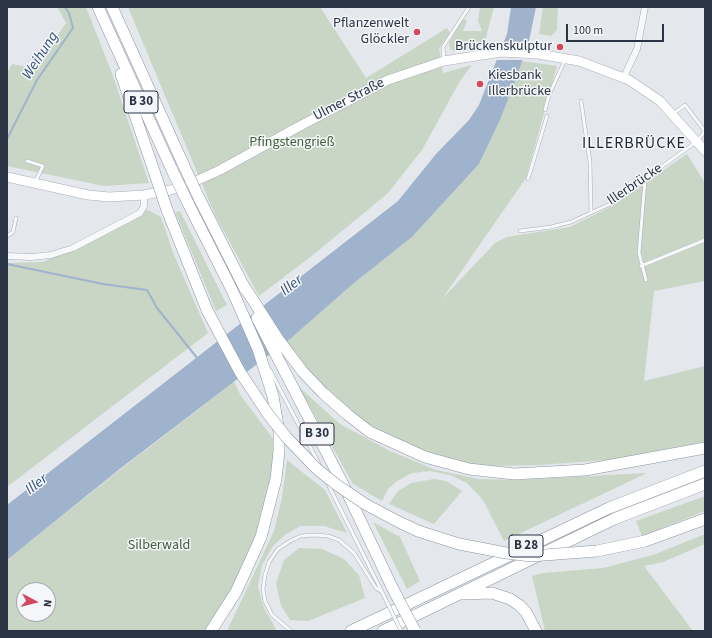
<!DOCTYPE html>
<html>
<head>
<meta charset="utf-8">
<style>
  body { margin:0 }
  #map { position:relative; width:712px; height:638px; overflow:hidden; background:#e4e7ec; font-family:"Source Sans 3",sans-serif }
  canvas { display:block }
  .frame { position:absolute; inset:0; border:8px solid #2b3445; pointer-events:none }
  .north { position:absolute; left:16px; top:582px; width:40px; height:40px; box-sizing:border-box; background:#f4f6f9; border:1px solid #a4a8b1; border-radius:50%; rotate:97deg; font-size:11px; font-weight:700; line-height:16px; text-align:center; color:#2b3445 }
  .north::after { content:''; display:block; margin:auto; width:14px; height:18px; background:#d1495b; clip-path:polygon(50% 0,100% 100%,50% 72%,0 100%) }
  .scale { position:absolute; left:566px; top:24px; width:98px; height:18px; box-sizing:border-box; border:2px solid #2b3445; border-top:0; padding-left:5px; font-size:12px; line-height:14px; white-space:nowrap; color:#2b3445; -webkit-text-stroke:3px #f4f6f9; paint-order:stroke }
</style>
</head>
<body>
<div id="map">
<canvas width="712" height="638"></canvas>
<div class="frame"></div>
<div class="north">N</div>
<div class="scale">100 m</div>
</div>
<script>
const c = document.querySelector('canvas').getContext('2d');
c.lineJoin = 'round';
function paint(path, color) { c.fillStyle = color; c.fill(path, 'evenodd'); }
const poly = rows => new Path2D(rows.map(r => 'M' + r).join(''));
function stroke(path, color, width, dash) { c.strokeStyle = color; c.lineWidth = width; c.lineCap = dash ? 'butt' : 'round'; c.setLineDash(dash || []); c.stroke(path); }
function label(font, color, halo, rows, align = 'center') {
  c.font = font + ' "Source Sans 3",sans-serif'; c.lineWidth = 3; c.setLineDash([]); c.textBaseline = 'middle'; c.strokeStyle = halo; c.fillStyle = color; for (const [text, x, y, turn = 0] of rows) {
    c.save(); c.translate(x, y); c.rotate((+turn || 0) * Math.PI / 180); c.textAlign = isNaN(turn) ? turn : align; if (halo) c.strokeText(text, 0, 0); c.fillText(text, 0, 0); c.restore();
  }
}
const green = poly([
  [57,7,86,7,113,76,149,183,104,186,7,166,7,73,12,64,26,67,31,74,66,23],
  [128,7,320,7,366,78,447,28,450,33,439,48,443,73,472,65,460,81,422,150,388,193,313,255,259,296,215,215],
  [480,7,494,7,484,45,454,51,450,49,449,43,462,19,467,20,463,31,482,31,478,21],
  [543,7,558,7,557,30,551,36,539,34],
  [522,61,557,66,526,178,442,299,495,243,507,237,570,227,610,207,687,154,705,183,705,281,654,291,644,381,705,366,705,442,607,460,540,465,490,466,461,462,407,445,367,424,332,396,310,374,286,342,354,283,412,237,479,164,500,120],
  [148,210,161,217,174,255,208,333,7,487,7,263,43,262],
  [180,211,227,305,216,311,175,212],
  [234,382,241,396,277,444,266,505,249,554,231,591,205,631,7,631,7,560,121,469],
  [24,590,48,590,48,614,24,614],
  [299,387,340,424,390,451,436,470,478,479,516,480,647,473,504,541,483,500,467,483,450,475,430,471,412,473,397,481,388,489,382,501,353,484],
  [287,460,325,490,347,533,324,526,301,526,286,534,273,546,262,565,258,587,264,608,277,631,227,631,274,531,282,498],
  [434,479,446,481,462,491,434,524,389,504,398,491,411,483],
  [705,496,705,511,642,536,636,521],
  [373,522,400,537,420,581,407,589],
  [705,534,705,544,663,562,644,566,693,631,545,631,532,576,543,573,603,568,653,555],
  [299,548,322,549,344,559,359,575,365,598,308,621,290,620,281,606,276,583,284,560]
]);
const water = poly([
  [511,7,536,7,529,41,516,79,500,120,479,164,412,237,354,283,290,339,121,468,7,560,7,505,398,201,436,154,469,120,479,105,507,34]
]);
const pier = poly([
  [500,45,530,45,525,60,495,60]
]);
const stream = poly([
  [7,139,37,80,73,28,69,13,65,7],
  [7,264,103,284,147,290,157,308,198,359]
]);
const lane = poly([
  [444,59,443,47,469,7],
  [581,101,590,162,591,212],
  [545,110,549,95,565,60],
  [27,161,43,166,35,182],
  [528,179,547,116],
  [645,180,639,253,646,280],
  [520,231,551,227,571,222,610,204,696,142,703,134,704,130,685,105,673,114],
  [7,236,13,232,16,218],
  [641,266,705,240],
  [270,370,319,464],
  [328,484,382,592],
  [291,631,272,615,265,601,263,589,265,575,269,562,278,549,290,541,301,536,314,535,328,536,339,540,354,553,376,588,382,592]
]);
const street = poly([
  [624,77,637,49,645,7],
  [7,256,31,257,51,255,73,248,140,213,144,206,144,195]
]);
const secondary = poly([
  [7,177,88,195,109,197,144,195,170,190,185,186,220,170,298,127,388,80,444,61,501,52,538,54,579,61,629,80,660,101,705,151]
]);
const highway = poly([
  [98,7,172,170],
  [112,7,184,166],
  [121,74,154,171],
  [199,198,245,289],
  [188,203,232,290,258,349,273,396,279,432,279,451,276,479,261,537,236,592,211,631],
  [167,210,207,310],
  [242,283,278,339,303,372,323,393,348,415,370,432,425,457,469,469,514,474,585,470,705,448],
  [257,318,344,486,392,587],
  [645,541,705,519],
  [462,594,492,593,510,599,519,605,526,612,536,631],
  [351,631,609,508,705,471],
  [383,631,614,519,705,484]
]);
const laneBridge = poly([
  [382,592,401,631]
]);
const highwayBridge = poly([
  [184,166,199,198],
  [172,170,188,203],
  [154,171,167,210],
  [207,310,240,372,268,414,287,438,318,470,337,485,365,504,397,521,418,531,459,544,506,553,531,556,597,551,645,541],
  [392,587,415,631]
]);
const markers = [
  [417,32,4,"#d1495b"],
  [560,47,4,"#d1495b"],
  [480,84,4,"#d1495b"]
];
const shields = [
  [141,102,34],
  [317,434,34],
  [526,546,34]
];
const shieldNames = [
  ["B 30",141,102],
  ["B 30",317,434],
  ["B 28",526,546]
];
const poiNames = [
  ["Pflanzenwelt",409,24],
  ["Glöckler",409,40],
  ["Brückenskulptur",552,47],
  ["Kiesbank",488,76,"left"],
  ["Illerbrücke",488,92,"left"]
];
const streetNames = [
  ["Ulmer Straße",349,100,-27],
  ["Illerbrücke",635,185,-34]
];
const parkNames = [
  ["Pfingstengrieß",292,143],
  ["Silberwald",159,546]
];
const waterNames = [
  ["Weihung",41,56,-57],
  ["Iller",292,286,-38],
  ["Iller",37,485,-38]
];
const quarterNames = [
  ["ILLERBRÜCKE",634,144]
];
paint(green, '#c9d6c5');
paint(water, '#9fb4cc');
paint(pier, '#e4e7ec');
stroke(stream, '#9fb4cc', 2);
stroke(lane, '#a9aeb7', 4);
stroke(street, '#a9aeb7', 7);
stroke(secondary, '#a9aeb7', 10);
stroke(highway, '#8b94a3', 12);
stroke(lane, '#f7f8fa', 3);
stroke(street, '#f7f8fa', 6);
stroke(secondary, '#fff', 9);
stroke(highway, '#fff', 11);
stroke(laneBridge, '#a9aeb7', 4, []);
stroke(highwayBridge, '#8b94a3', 12, []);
stroke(laneBridge, '#f7f8fa', 3);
stroke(highwayBridge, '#fff', 11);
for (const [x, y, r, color] of markers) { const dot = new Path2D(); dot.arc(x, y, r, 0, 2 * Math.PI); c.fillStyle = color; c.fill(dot); stroke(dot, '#f4f6f9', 1.5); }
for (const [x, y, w] of shields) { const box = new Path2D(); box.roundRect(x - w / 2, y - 11, w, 22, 3); c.fillStyle = '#f4f6f9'; c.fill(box); stroke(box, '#2b3445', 1); }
label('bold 13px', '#2b3445', null, shieldNames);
label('14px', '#2b3445', '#f4f6f9', poiNames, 'right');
label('14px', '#2b3445', '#f4f6f9', streetNames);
label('14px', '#3f6138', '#f4f6f9', parkNames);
label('italic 15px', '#34527a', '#f4f6f9', waterNames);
c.letterSpacing = '1px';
label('16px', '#1d2536', '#f4f6f9', quarterNames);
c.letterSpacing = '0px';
</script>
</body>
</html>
